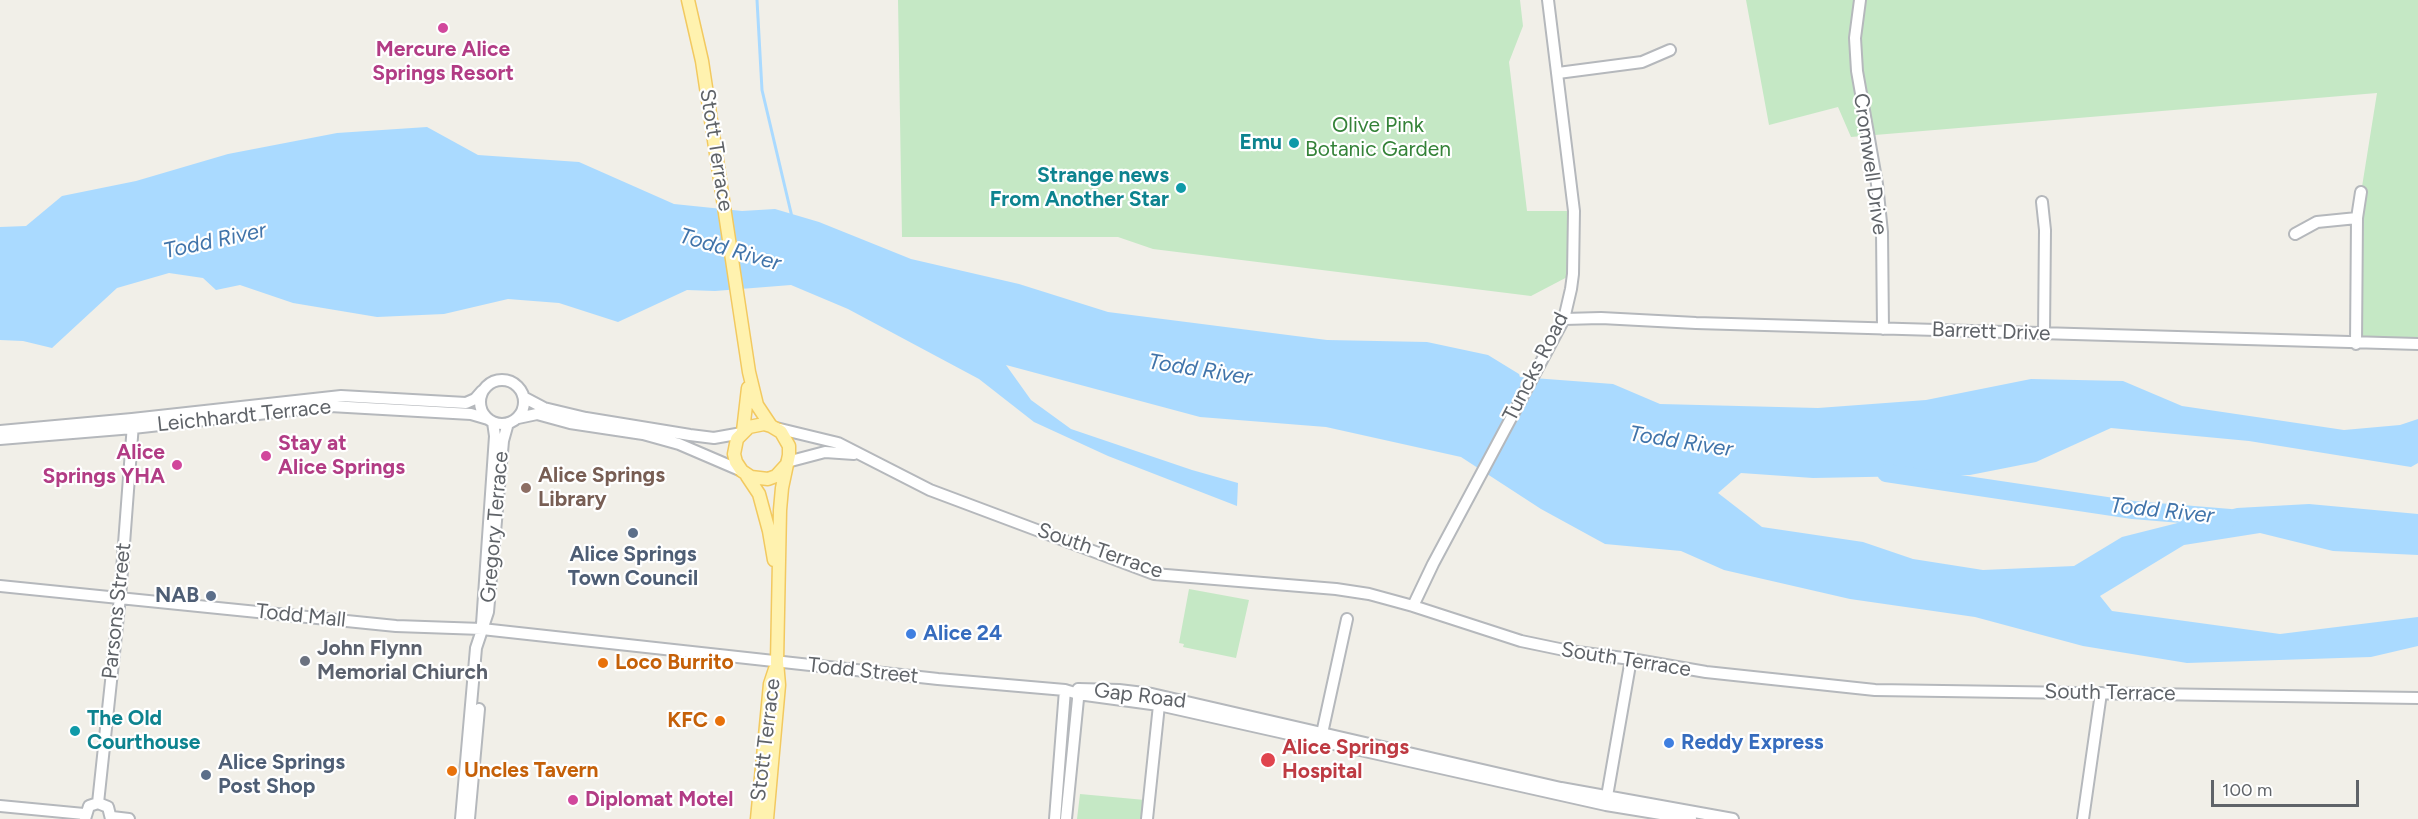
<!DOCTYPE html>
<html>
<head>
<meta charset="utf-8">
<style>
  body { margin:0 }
  #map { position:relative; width:2418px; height:819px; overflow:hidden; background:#f1efe8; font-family:Figtree,sans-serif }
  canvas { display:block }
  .scale { position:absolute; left:2211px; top:780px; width:148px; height:27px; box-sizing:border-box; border:3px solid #5f6368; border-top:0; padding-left:8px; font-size:18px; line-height:21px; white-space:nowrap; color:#5f6368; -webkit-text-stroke:4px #fff; paint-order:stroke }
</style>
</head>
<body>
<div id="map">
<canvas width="2418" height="819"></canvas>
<div class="scale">100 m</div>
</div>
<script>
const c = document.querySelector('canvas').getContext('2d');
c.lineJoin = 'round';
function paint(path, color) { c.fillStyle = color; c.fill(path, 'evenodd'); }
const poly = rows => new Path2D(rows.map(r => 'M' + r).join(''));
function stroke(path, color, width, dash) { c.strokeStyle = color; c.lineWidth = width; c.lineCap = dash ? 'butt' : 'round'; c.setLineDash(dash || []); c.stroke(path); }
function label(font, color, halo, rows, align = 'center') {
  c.font = font + ' Figtree,sans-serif'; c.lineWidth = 4.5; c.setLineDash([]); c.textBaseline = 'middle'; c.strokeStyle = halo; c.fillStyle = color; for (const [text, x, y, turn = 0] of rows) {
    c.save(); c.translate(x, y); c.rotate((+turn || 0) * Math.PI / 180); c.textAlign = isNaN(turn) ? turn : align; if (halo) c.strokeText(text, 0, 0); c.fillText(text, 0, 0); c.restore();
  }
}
const green = poly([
  [898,0,1520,0,1523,26,1509,62,1527,211,1574,211,1573,274,1531,296,1153,249,1118,237,902,237],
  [1746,0,2418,0,2418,344,2356,344,2357,218,2377,93,1851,137,1838,107,1769,125],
  [1189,589,1249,600,1236,658,1183,647,1184,644,1179,643],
  [1080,794,1145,800,1143,819,1077,819]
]);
const water = poly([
  [427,127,478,155,579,162,674,204,742,211,775,209,819,222,911,259,1019,284,1108,312,1327,340,1427,342,1488,355,1519,374,1520,377,1613,384,1660,404,1818,408,1926,400,2031,379,2123,381,2182,406,2344,430,2400,425,2418,419,2418,463,2411,467,2249,441,2111,428,2036,462,1970,475,1813,478,1741,473,1718,493,1762,527,1863,542,1913,559,1983,570,2074,566,2122,537,2237,508,2309,504,2418,514,2418,555,2333,551,2260,533,2184,545,2100,596,2112,611,2280,634,2418,617,2418,646,2371,657,2187,663,2083,646,1975,617,1850,599,1724,570,1681,551,1605,544,1541,509,1461,457,1326,427,1200,417,1006,365,1031,400,1071,429,1192,470,1238,483,1237,506,1108,456,1034,422,979,379,848,309,791,285,715,291,687,290,618,322,559,303,508,299,444,314,377,317,293,303,240,285,216,290,203,278,169,273,117,288,52,348,23,341,0,340,0,227,26,226,62,196,136,181,228,154,337,133]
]);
const stream = poly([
  [757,0,762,90,792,217]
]);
const river = poly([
  [1886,473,2133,510,2230,518]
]);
const minor = poly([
  [1860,0,1855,38,1857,71,1877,184,1882,232,1883,329],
  [1558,73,1642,62,1670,50],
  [2042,202,2045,230,2044,334],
  [2295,234,2317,222,2357,218],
  [1564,319,1601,318,1696,323,2418,344],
  [2356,344,2357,218,2361,192],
  '480 402a22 22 0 1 1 44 0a22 22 0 1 1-44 0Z',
  [525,398,544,408,586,418,690,435,714,438,742,433],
  [518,418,537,414,570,423,643,434,679,444,742,471],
  [776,428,838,443,930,490,1154,574,1336,589,1369,594,1413,606,1521,641,1569,651,1631,659,1706,672,1875,690,2418,698],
  [0,431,132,419,341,396,466,403,475,399,482,391],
  [0,439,133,428,330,406,471,414,488,419],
  [787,462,825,452,854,454],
  [0,586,396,626,482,629,938,679,1065,690,1078,694,1159,705,1606,805,1691,819],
  [1413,606,1433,564,1564,319,1571,289,1573,274,1574,211,1548,0],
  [482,624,495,436,493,422],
  [1078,689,1119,690,1152,694,1561,788,1733,819],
  [1321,738,1347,619],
  [1606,802,1631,659],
  [98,803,120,597,133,424],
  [0,806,84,814],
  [112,817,129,819],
  [85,819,89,806,98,803,108,807,111,819],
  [461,819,476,648,488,612,503,441,508,423],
  [469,819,479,709],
  [1055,819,1065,690],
  [1066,819,1079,689],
  [1147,819,1159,705],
  [2083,819,2101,693]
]);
const major = poly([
  [688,0,702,61,749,372,757,405,771,426],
  [743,431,748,388],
  [747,476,759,494,769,531,774,560],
  [757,819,770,684,775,669],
  [767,819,779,685,777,662,780,510,782,488,789,455,789,446,781,432,771,426,764,424,749,427,737,439,734,454,736,462,742,471,751,477,768,479,776,476,787,464]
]);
const markers = [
  [443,28,6,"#d1479c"],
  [1294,143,6,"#0f9aa8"],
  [1181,188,6,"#0f9aa8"],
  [266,456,6,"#d1479c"],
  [177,465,6,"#d1479c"],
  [526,488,6,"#8d6e63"],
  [633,533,6,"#5c6f8a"],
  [211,596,6,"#5c6f8a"],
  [911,634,6,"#3f7fe0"],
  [305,661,6,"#6b7280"],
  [603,663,6,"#e8710a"],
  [720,721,6,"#e8710a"],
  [75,731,6,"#0f9aa8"],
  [1669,743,6,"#3f7fe0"],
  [1268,760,8,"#e0444e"],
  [452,771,6,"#e8710a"],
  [206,775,6,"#5c6f8a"],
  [573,800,6,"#d1479c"]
];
const hotelNames = [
  ["Mercure Alice",443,50,"center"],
  ["Springs Resort",443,74,"center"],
  ["Stay at",278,444],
  ["Alice Springs",278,468],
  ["Alice",165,453,"right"],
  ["Springs YHA",165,477,"right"],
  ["Diplomat Motel",585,800]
];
const parkNames = [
  ["Olive Pink",1378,126],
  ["Botanic Garden",1378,150]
];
const cultureNames = [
  ["Emu",1282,143],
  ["Strange news",1169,176],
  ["From Another Star",1169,200],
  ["The Old",87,719,"left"],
  ["Courthouse",87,743,"left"]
];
const streetNames = [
  ["Stott Terrace",716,150,81],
  ["Cromwell Drive",1870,164,82],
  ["Barrett Drive",1991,332,2],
  ["Tuncks Road",1536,367,-63],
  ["Leichhardt Terrace",244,416,-6],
  ["Gregory Terrace",495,527,-85],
  ["South Terrace",1100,551,19],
  ["Parsons Street",117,611,-84],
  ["Todd Mall",301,616,6],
  ["South Terrace",1626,660,9],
  ["Todd Street",863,671,6],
  ["South Terrace",2110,693,1],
  ["Gap Road",1140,696,7],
  ["Stott Terrace",766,740,-83]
];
const educationNames = [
  ["Alice Springs",538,476],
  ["Library",538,500]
];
const serviceNames = [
  ["Alice Springs",633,555],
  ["Town Council",633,579],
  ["NAB",199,596,"right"],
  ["Alice Springs",218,763,"left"],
  ["Post Shop",218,787,"left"]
];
const shopNames = [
  ["Alice 24",923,634],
  ["Reddy Express",1681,743]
];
const worshipNames = [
  ["John Flynn",317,649],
  ["Memorial Chiurch",317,673]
];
const foodNames = [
  ["Loco Burrito",615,663],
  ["KFC",708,721,"right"],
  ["Uncles Tavern",464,771]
];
const healthNames = [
  ["Alice Springs",1282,748],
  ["Hospital",1282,772]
];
const waterNames = [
  ["Todd River",215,241,-12],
  ["Todd River",730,250,16],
  ["Todd River",1200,370,9],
  ["Todd River",1681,442,9],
  ["Todd River",2162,511,6]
];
paint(green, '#c5e8c5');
paint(water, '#aadaff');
stroke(stream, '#aadaff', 3);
stroke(river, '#aadaff', 18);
stroke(minor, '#b5b8bc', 14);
stroke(major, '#f2c960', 15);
stroke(minor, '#fff', 10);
stroke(major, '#fff2af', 12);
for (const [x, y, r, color] of markers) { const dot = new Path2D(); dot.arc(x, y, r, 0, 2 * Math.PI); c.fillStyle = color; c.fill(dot); stroke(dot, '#fff', 2); }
label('bold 21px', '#b23c85', '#fff', hotelNames, 'left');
label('21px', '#348238', '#fff', parkNames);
label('bold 21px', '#0d838f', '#fff', cultureNames, 'right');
label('21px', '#5f6368', '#fff', streetNames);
label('bold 21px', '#785e54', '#fff', educationNames, 'left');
label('bold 21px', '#4e5e75', '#fff', serviceNames);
label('bold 21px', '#366cbe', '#fff', shopNames, 'left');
label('bold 21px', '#5b616d', '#fff', worshipNames, 'left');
label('bold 21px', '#c56008', '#fff', foodNames, 'left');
label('bold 21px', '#be3a42', '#fff', healthNames, 'left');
label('italic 22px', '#4174aa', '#fff', waterNames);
</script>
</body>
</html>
